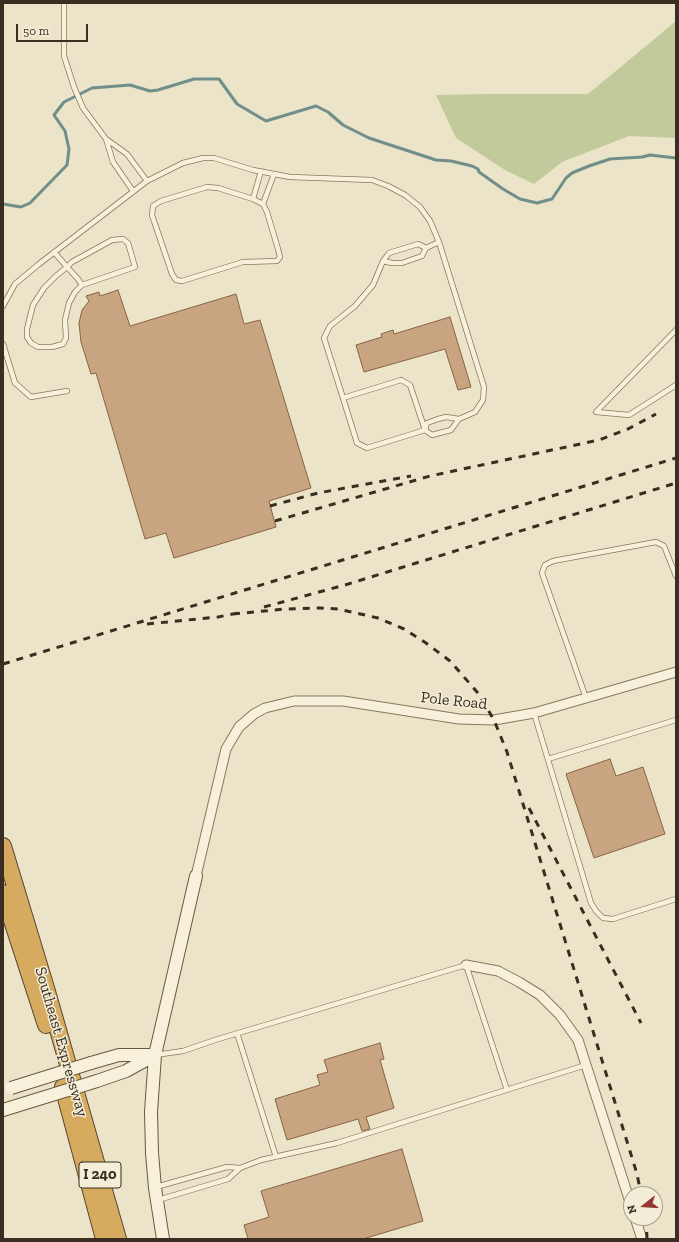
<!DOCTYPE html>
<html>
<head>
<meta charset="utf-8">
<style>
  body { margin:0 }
  #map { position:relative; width:679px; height:1242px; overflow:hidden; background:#ece4c8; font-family:"Zilla Slab",serif }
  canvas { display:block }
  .frame { position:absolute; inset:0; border:4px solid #392e21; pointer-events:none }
  .north { position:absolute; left:623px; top:1186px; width:40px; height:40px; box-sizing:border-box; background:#f4eed8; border:1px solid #a9a18f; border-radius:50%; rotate:253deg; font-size:11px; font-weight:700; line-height:16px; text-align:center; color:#392e21 }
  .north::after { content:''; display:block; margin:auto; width:14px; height:18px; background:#943831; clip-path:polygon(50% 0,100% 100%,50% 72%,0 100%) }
  .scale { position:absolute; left:16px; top:24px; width:72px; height:18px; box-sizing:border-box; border:2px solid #392e21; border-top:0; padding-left:5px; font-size:12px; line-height:14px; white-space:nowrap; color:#392e21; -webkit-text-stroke:3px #f4eed8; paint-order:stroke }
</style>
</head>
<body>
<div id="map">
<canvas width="679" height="1242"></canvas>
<div class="frame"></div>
<div class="north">N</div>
<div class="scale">50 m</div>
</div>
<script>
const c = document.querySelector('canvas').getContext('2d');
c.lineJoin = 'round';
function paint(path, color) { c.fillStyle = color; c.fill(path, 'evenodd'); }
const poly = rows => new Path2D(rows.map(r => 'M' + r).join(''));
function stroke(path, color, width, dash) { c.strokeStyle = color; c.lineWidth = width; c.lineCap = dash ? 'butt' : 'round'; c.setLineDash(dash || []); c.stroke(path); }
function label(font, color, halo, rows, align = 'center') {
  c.font = font + ' "Zilla Slab",serif'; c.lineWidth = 3; c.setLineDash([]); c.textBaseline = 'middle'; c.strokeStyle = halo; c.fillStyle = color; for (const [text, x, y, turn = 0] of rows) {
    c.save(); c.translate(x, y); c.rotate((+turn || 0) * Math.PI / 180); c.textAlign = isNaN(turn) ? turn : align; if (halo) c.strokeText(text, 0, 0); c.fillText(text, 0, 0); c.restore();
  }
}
const green = poly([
  [676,21,676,138,629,136,562,162,534,184,505,170,456,138,436,95,487,94,588,94]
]);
const stream = poly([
  [3,204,21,207,30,203,67,165,69,149,65,131,54,115,64,102,92,88,130,85,150,91,158,90,194,79,219,79,237,104,266,121,316,106,328,112,343,125,369,138,436,160,451,161,472,166,478,169,479,172,503,189,520,199,537,203,552,199,566,178,572,173,589,166,610,159,642,157,650,155,676,158]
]);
const building = poly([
  [118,290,130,326,236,294,244,324,260,320,311,488,269,501,276,527,174,558,166,533,145,539,96,373,91,374,81,342,79,323,82,310,89,301,86,296,99,292,100,296,118,290],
  [450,317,471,387,458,390,445,349,364,372,356,345,382,337,381,334,393,330,394,334,450,317],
  [610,759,616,776,643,767,665,834,594,858,566,774,610,759],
  [380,1043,384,1059,380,1060,394,1108,366,1117,370,1129,362,1131,358,1119,287,1140,275,1099,320,1085,317,1075,328,1072,324,1060,380,1043],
  [402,1149,423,1221,363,1239,248,1239,244,1225,269,1217,261,1191,402,1149]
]);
const lane = poly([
  [64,3,64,56,74,87,83,108,106,139,127,154,147,181],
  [106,139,113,162,133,191],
  [253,199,263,204,267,212,278,249,280,257,277,261,243,262,182,281,176,280,172,274,152,215,153,206,161,201,207,187,218,188,253,199,261,171],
  [263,204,274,174],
  [54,252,67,267,78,279,82,285,135,267,128,243,123,239,112,240,72,262,67,267,56,276,44,288,33,305,27,329,27,337,31,343,38,347,52,347,63,344,66,338,65,320,69,303,75,292,82,285],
  [383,261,392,263,402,263,422,256,426,248,439,242],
  [3,306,15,284,39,264,147,181,183,163,203,158,214,158,253,170,290,177,372,180,388,186,405,195,420,207,430,221,439,242,484,387,483,400,475,412,459,419,451,430,432,435,425,430,427,423,438,419,446,417,459,419],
  [676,330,596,412,629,415,676,385],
  [3,344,15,383,31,397,67,391],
  [401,380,410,385,425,430,367,448,357,443,343,398,401,380],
  [343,398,324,338,330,326,355,306,373,285,383,261,389,253,418,244,426,248],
  [586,698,542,573,545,565,553,561,656,542,664,546,676,576],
  [534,713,591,903,596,911,603,918,613,919,676,899],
  [548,759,676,720],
  [237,1033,276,1157],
  [155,1055,183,1051,215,1040,466,965,507,1090],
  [240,1168,261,1160,337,1143,586,1065],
  [156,1187,227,1167,240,1168,228,1179,158,1200]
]);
const street = poly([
  [196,876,226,749,239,727,254,714,265,708,294,701,343,701,459,719,494,720,534,713,676,672],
  [466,965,498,971,519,982,540,995,560,1015,578,1040,631,1205],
  [635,1218,642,1239]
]);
const secondary = poly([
  [91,1063,119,1055,155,1055],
  [97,1081,126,1071,155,1055],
  [3,1110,16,1106],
  [163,1239,155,1188,152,1153,151,1112,155,1055,196,876]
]);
const highway = poly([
  [3,846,46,988,118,1239],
  [3,893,46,1025],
  [63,1087,104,1239]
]);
const rail = poly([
  [270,506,318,493,411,476],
  [275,521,430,476,599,440,628,429,656,414],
  [264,607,345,585,676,483],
  [233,614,285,609,320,608,338,609,378,618,404,629,426,643,450,661,478,693,494,720,507,752,637,1174,641,1194],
  [147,624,218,617,238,613],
  [3,664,676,458],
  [529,808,641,1023],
  [646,1218,647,1239]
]);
const secondaryBridge = poly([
  [11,1088,91,1063],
  [16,1106,97,1081]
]);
const shields = [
  [100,1175,42]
];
const shieldNames = [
  ["I 240",100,1175]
];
const streetNames = [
  ["Pole Road",454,701,6],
  ["Southeast Expressway",61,1042,74]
];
paint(green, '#c2ca9c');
stroke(stream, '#708f8a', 3);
paint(building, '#c9a480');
stroke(building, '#866345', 1);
stroke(lane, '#88775e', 6);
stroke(street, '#88775e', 11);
stroke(secondary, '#6a5841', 14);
stroke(highway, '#564532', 18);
stroke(lane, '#f7f1db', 4.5);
stroke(street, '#f7f1db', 9);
stroke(secondary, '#f7f1db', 12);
stroke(highway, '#d6ab5f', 16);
stroke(rail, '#392e21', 3, [7, 7]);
stroke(secondaryBridge, '#6a5841', 14, []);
stroke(secondaryBridge, '#f7f1db', 12);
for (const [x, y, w] of shields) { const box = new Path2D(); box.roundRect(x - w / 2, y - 13, w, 26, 3); c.fillStyle = '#f4eed8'; c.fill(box); stroke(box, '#392e21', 1); }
label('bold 15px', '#392e21', null, shieldNames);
label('16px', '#392e21', '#f4eed8', streetNames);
</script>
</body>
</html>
